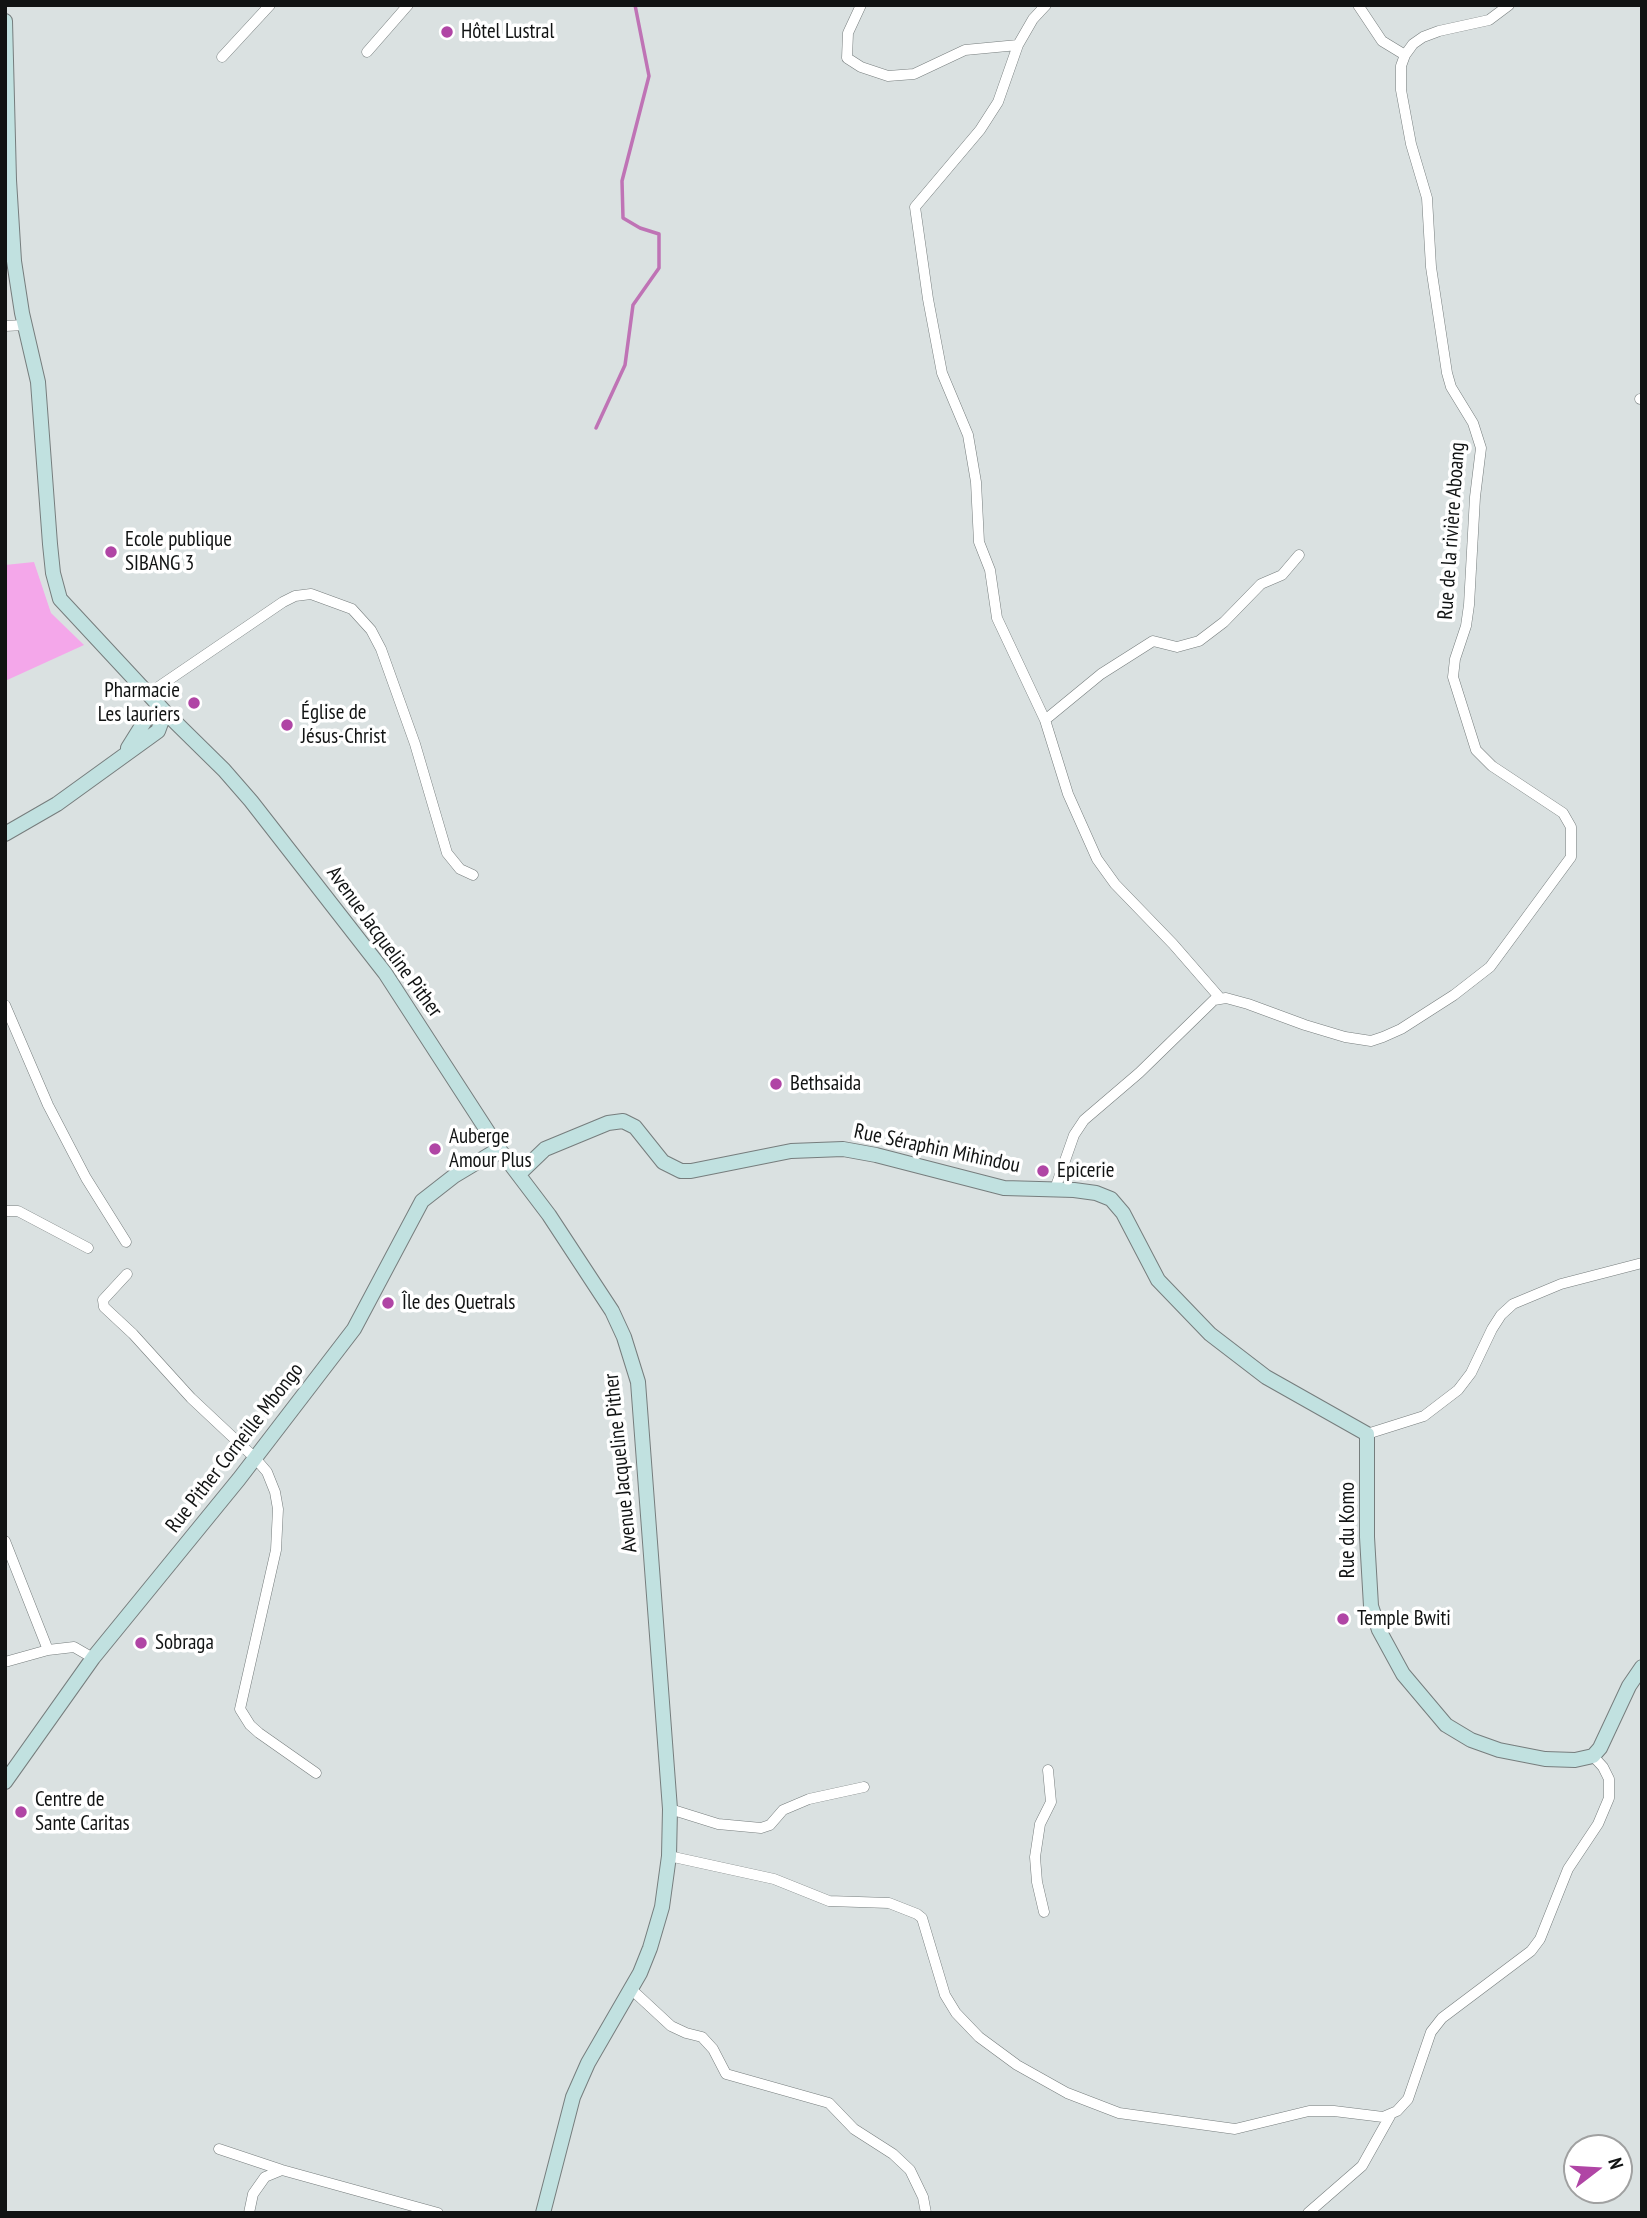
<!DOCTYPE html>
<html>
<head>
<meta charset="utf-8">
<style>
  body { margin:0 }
  #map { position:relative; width:1647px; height:2218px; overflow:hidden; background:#dae1e1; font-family:"PT Sans Narrow",sans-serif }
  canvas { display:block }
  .frame { position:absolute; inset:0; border:7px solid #111313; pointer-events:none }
  .north { position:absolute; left:1563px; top:2134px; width:70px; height:70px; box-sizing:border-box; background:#fff; border:2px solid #a0a1a1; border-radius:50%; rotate:73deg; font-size:19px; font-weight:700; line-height:28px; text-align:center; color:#111313 }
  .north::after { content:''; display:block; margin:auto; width:24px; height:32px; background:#b045a5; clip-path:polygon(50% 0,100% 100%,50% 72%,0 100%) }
</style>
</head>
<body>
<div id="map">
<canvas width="1647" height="2218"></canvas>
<div class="frame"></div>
<div class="north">N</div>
</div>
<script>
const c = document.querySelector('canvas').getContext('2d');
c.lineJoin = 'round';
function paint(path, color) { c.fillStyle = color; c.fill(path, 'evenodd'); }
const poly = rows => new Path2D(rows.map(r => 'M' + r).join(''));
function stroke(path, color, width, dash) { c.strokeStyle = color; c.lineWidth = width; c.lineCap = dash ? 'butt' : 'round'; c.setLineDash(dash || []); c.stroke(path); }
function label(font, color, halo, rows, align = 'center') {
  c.font = font + ' "PT Sans Narrow",sans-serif'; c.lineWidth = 7; c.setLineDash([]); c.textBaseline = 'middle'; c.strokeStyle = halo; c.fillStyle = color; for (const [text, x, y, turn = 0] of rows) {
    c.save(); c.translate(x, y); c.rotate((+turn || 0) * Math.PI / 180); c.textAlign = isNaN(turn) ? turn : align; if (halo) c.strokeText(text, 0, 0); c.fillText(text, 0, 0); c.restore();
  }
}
const green = poly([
  [34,562,51,613,84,645,5,681,5,565]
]);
const stream = poly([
  [596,428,625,365,633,305,659,268,659,234,640,228,623,218,622,181,649,76,635,5]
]);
const street = poly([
  [861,5,848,33,847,58,861,67,888,76,914,74,965,50,1018,45],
  [1046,5,1033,19,1018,45,998,102,980,130,915,207,928,299,942,373,968,435,976,482,979,542,990,570,997,618,1045,720,1068,794,1097,859,1115,884,1173,944,1220,998],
  [1358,5,1382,41,1405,55],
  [367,52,408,5],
  [222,57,270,5],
  [5,326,24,325],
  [1640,399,1642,399],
  [148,694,283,602,295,596,311,594,352,609,371,630,381,649,415,744,447,853,460,869,473,875],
  [1045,720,1101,674,1153,641,1177,647,1199,641,1224,622,1261,584,1282,575,1299,555],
  [5,1005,48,1105,86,1178,126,1242],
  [1055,1189,1074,1135,1084,1120,1139,1073,1214,1000,1226,998,1248,1004,1305,1025,1345,1037,1371,1041,1383,1037,1401,1029,1454,995,1490,967,1571,857,1571,827,1563,813,1492,766,1476,750,1453,677,1455,659,1466,626,1469,605,1475,497,1481,448,1473,423,1451,387,1447,373,1431,267,1427,198,1411,144,1401,90,1401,66,1405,55,1413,44,1423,37,1439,31,1489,20,1509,5],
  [5,1211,18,1211,88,1248],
  [127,1274,103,1300,104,1307,133,1334,191,1398,255,1458,267,1472,275,1492,278,1509,276,1550,240,1709,250,1725,259,1733,316,1773],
  [1367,1434,1424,1416,1458,1390,1471,1373,1492,1329,1501,1315,1513,1304,1561,1284,1642,1263],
  [5,1541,48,1650],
  [5,1662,48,1650,74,1647,93,1658],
  [670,1809,718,1824,761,1828,770,1825,783,1810,809,1799,864,1787],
  [669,1856,774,1879,829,1901,889,1903,917,1914,922,1918,945,1995,956,2013,979,2037,1017,2065,1067,2093,1119,2113,1235,2129,1309,2111,1334,2111,1383,2117,1397,2111,1408,2099,1431,2032,1442,2018,1531,1951,1540,1939,1568,1869,1598,1824,1609,1798,1609,1779,1603,1767,1593,1756],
  [1044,1912,1037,1882,1035,1857,1040,1824,1051,1802,1048,1770],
  [631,1989,671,2026,686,2033,702,2037,713,2049,726,2074,829,2103,854,2129,893,2154,910,2170,923,2197,926,2213],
  [219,2149,282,2170,438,2213],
  [249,2213,253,2194,265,2177,282,2170],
  [1308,2213,1362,2166,1390,2116]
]);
const secondary = poly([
  [5,21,9,180,14,261,22,313,38,382,50,544,53,573,60,599,165,712,224,770,251,801,385,973,499,1149,549,1215,612,1311,624,1337,638,1382,670,1809,669,1856,662,1907,650,1948,640,1973,588,2063,573,2097,543,2213],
  [128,748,148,716,159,711,165,712],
  [5,834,57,804,158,731,165,712],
  [519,1174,545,1149,608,1123,623,1121,635,1127,663,1162,681,1171,691,1171,791,1151,843,1149,876,1155,1004,1188,1074,1190,1096,1193,1111,1199,1123,1213,1158,1280,1210,1334,1266,1377,1367,1434,1367,1537,1371,1606,1379,1630,1403,1674,1446,1725,1471,1740,1499,1750,1545,1759,1575,1760,1593,1756,1600,1748,1629,1686,1642,1667],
  [5,1782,93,1658,239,1479,354,1329,422,1201,454,1176,499,1149]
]);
const markers = [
  [447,32,7,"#b045a5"],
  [111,552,7,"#b045a5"],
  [194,703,7,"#b045a5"],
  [287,725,7,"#b045a5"],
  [776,1084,7,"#b045a5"],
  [435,1149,7,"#b045a5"],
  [1043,1171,7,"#b045a5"],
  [388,1303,7,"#b045a5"],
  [1343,1619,7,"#b045a5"],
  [141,1643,7,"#b045a5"],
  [21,1812,7,"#b045a5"]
];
const poiNames = [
  ["Hôtel Lustral",461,32],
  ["Ecole publique",125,540],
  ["SIBANG 3",125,564],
  ["Pharmacie",180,691,"right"],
  ["Les lauriers",180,715,"right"],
  ["Église de",301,713],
  ["Jésus-Christ",301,737],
  ["Bethsaida",790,1084],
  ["Auberge",449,1137],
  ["Amour Plus",449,1161],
  ["Epicerie",1057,1171],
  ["Île des Quetrals",402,1303],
  ["Temple Bwiti",1357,1619],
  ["Sobraga",155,1643],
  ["Centre de",35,1800],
  ["Sante Caritas",35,1824]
];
const streetNames = [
  ["Rue de la rivière Aboang",1452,531,-86],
  ["Avenue Jacqueline Pither",384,942,54],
  ["Rue Séraphin Mihindou",937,1149,12],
  ["Rue Pither Corneille Mbongo",235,1448,-52],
  ["Avenue Jacqueline Pither",621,1463,-96],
  ["Rue du Komo",1348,1530,-90]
];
paint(green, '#f4a7ea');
stroke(stream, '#bf73b5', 3.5);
stroke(street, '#767d7d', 11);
stroke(secondary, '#767d7d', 16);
stroke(street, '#fff', 10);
stroke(secondary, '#c1e1e0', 14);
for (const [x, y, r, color] of markers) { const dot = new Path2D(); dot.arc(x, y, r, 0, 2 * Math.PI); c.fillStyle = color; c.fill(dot); stroke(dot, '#fff', 2.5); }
label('21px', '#111313', '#fff', poiNames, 'left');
label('21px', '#111313', '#fff', streetNames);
</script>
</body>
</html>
